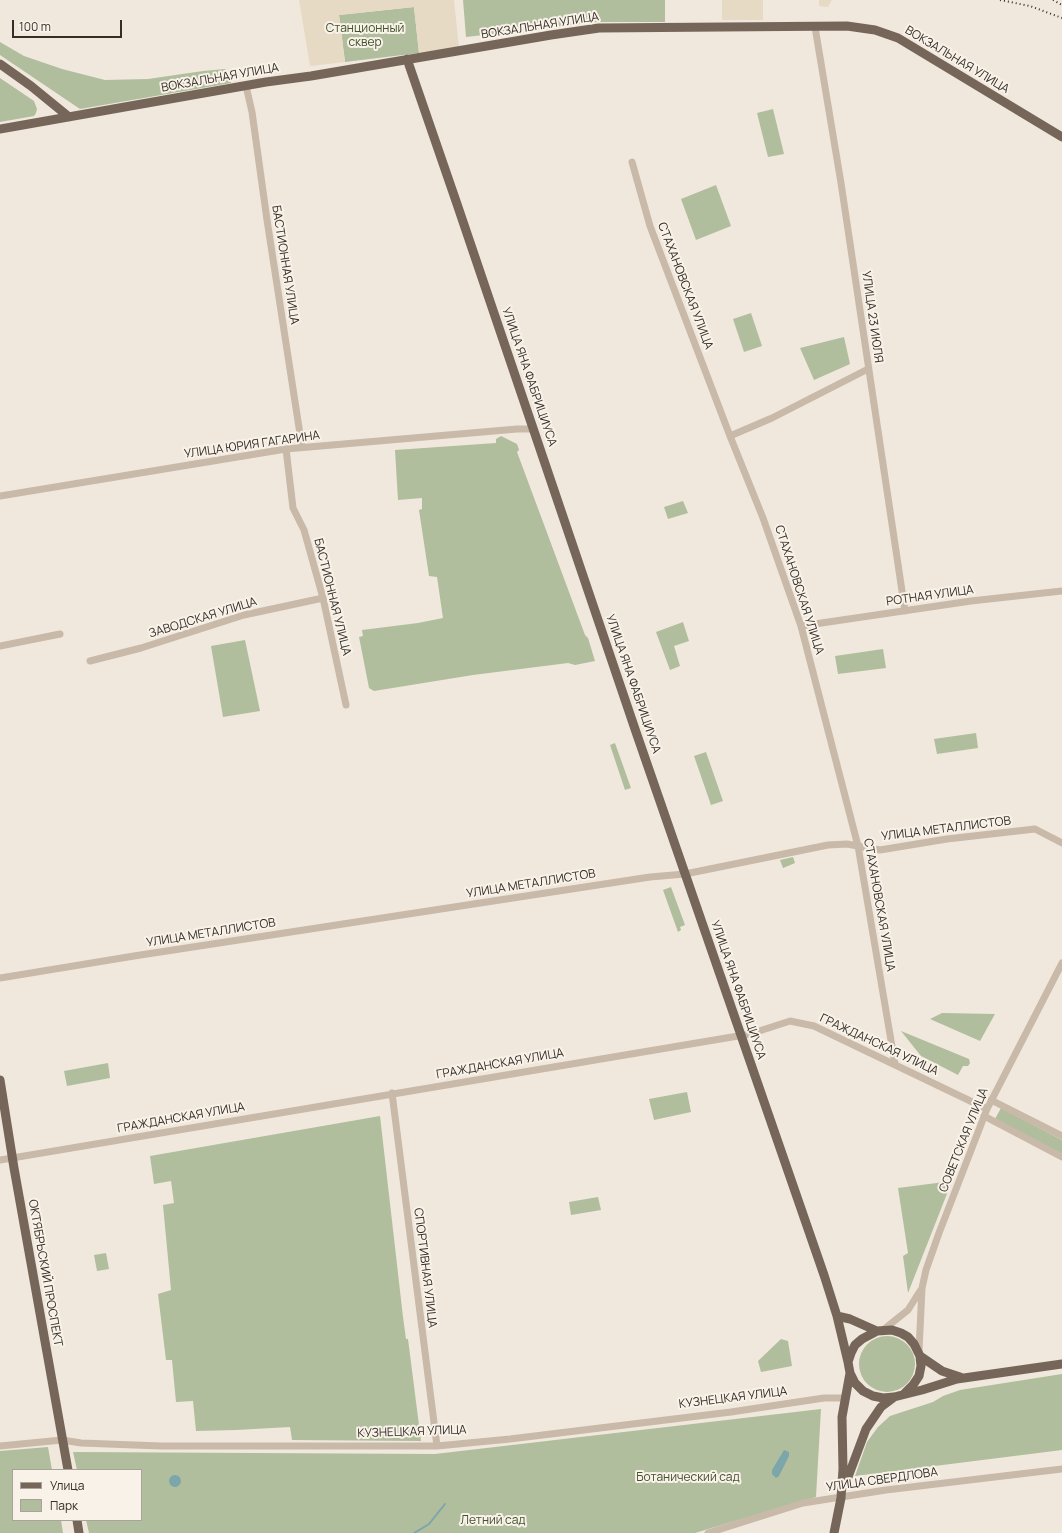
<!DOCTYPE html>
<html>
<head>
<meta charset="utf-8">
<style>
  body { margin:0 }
  #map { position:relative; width:1062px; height:1533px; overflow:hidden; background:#f0e8dc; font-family:Manrope,sans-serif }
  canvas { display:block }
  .legend { position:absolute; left:12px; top:1469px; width:130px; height:52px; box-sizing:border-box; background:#f8f2e8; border:1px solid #aaa39b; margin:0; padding:5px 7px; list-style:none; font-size:12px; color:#352d28 }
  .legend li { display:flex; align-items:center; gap:8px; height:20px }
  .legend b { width:20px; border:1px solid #aaa39b }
  .scale { position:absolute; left:12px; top:20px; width:110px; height:18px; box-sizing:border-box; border:2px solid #352d28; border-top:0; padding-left:5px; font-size:12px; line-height:14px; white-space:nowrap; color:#352d28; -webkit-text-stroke:3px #f8f2e8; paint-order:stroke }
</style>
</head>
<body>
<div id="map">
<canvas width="1062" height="1533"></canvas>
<ul class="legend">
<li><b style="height:5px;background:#76665a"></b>Улица</li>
<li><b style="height:11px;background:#b0be9d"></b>Парк</li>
</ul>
<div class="scale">100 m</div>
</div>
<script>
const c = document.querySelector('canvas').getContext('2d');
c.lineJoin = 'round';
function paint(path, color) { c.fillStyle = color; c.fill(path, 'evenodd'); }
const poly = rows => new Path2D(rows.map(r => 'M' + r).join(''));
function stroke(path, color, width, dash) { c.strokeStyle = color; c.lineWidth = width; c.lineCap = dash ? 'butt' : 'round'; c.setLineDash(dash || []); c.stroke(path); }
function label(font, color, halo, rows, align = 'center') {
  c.font = font + ' Manrope,sans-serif'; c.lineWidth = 4; c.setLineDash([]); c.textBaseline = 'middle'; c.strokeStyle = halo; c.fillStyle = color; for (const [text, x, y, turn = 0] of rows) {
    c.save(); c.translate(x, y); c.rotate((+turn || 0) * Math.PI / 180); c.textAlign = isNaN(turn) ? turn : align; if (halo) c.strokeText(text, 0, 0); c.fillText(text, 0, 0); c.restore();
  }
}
const green = poly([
  [463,0,665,0,665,22,596,22,466,37],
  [414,7,419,53,345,62,339,15],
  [0,42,24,56,62,69,105,80,148,79,203,71,225,69,231,74,231,83,80,109,0,55],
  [0,78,34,101,37,109,36,113,34,116,0,122],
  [773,109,784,154,768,157,757,113],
  [716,185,731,226,696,240,681,199],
  [751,313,762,346,744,352,733,319],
  [844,337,850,364,814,380,800,348],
  [501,436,517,444,519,450,517,452,585,635,588,638,595,661,575,665,568,663,473,675,374,691,369,688,361,647,359,637,363,636,362,630,418,623,443,618,437,577,429,576,419,510,422,509,422,498,398,500,395,450,496,443,496,439],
  [683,501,688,513,668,519,664,507],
  [683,622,689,641,674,646,680,666,670,670,656,632],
  [245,640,260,711,223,717,211,646],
  [883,649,886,668,838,674,835,656],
  [976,733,978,748,937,754,934,739],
  [615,743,631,788,625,790,610,745],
  [706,752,723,801,711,805,694,756],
  [793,857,795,863,783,868,780,860],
  [671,887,685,925,680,927,681,930,678,932,663,890],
  [942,1013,995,1014,980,1041,930,1019],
  [901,1031,969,1059,970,1063,968,1066,963,1066,958,1075,929,1060,921,1056],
  [108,1063,110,1078,67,1086,64,1071],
  [687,1092,691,1112,654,1120,649,1099],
  [1001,1108,1062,1140,1062,1154,995,1119],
  [380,1116,403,1317,406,1339,408,1339,421,1441,292,1440,290,1427,236,1430,196,1431,193,1401,176,1402,172,1360,166,1360,158,1294,171,1290,163,1205,174,1203,171,1181,154,1184,150,1156],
  [952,1181,908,1293,903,1256,908,1253,898,1188],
  [598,1197,601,1210,571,1215,569,1202],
  [106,1253,109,1269,97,1271,94,1255],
  '859 1364a28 28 0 1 1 56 0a28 28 0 1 1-56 0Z',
  [781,1339,788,1341,792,1366,761,1372,758,1361],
  [1062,1374,1062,1450,855,1476,867,1442,878,1427,890,1416,933,1402,943,1396,960,1390],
  [821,1409,816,1497,695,1533,89,1533,86,1520,141,1520,141,1470,77,1470,73,1452,435,1454],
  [48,1447,52,1470,13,1470,13,1520,61,1520,63,1533,0,1533,0,1451]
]);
const plaza = poly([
  [299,0,454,0,459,48,419,53,414,7,339,15,345,62,310,66],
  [722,0,763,0,763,20,722,20],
  [819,0,832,0,828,7,819,6]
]);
const water = poly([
  [784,1450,789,1452,789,1456,779,1476,776,1478,772,1474,772,1470],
  '169 1481a6 6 0 1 1 12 0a6 6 0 1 1-12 0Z'
]);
const stream = poly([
  [414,1533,429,1524,445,1504]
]);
const minor = poly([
  [815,27,841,183,905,611],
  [246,86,252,112,267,220,302,447],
  [632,162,650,226,730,436,763,518,801,626,858,846,895,1064],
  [730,436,772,418,868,369],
  [286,449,293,508,304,530,323,598,346,705],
  [0,496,286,449,517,429,534,429],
  [801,626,971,601,1062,591],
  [0,646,60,634],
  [90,661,141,648,244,615,323,598],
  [0,978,134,956,650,877,685,874,828,845,847,844,880,850,947,839,1035,829,1062,843],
  [392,1093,437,1446],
  [991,1100,1062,1136],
  [984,1116,1062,1157],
  [0,1160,750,1034,790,1021,814,1026,987,1109],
  [883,1330,908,1310,920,1291],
  [919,1351,922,1288,926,1270,939,1233,987,1109,1062,963],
  [0,1446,62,1440,81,1443,161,1446,437,1446,510,1439,731,1412,824,1398,846,1398],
  [708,1533,803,1503,822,1500,886,1490,1062,1469]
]);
const major = poly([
  [407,59,457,204,636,732,824,1275,837,1316,848,1362],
  [0,64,31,86,69,117],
  [0,129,266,82,311,76,551,35,599,28,847,26,875,30,898,38,1062,137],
  [0,1080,14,1168,68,1470],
  [837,1316,850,1319,877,1331],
  [920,1356,942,1371,960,1377],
  [904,1394,913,1385,919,1376,921,1366,920,1356,914,1344,908,1337,901,1333,892,1330,877,1331,862,1339,855,1345,851,1353,848,1362,850,1373,855,1383,863,1391,873,1396,883,1398,894,1397,922,1390,957,1379,1062,1364],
  [845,1485,866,1429,881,1407,893,1398],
  [77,1520,79,1533],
  [834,1533,841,1498,843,1469,842,1417,850,1373]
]);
const rail = poly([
  [1000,0,1030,6,1062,18],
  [1053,0,1062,5]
]);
const streetNames = [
  ["ВОКЗАЛЬНАЯ УЛИЦА",540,26,-9],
  ["ВОКЗАЛЬНАЯ УЛИЦА",957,60,31],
  ["ВОКЗАЛЬНАЯ УЛИЦА",220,78,-10],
  ["БАСТИОННАЯ УЛИЦА",285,265,81],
  ["СТАХАНОВСКАЯ УЛИЦА",685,286,69],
  ["УЛИЦА 23 ИЮЛЯ",872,317,82],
  ["УЛИЦА ЯНА ФАБРИЦИУСА",529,377,71],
  ["УЛИЦА ЮРИЯ ГАГАРИНА",252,445,-8],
  ["СТАХАНОВСКАЯ УЛИЦА",799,590,72],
  ["РОТНАЯ УЛИЦА",930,596,-8],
  ["БАСТИОННАЯ УЛИЦА",332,597,76],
  ["ЗАВОДСКАЯ УЛИЦА",203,618,-17],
  ["УЛИЦА ЯНА ФАБРИЦИУСА",633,684,71],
  ["УЛИЦА МЕТАЛЛИСТОВ",946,829,-7],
  ["УЛИЦА МЕТАЛЛИСТОВ",531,884,-9],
  ["СТАХАНОВСКАЯ УЛИЦА",879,905,80],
  ["УЛИЦА МЕТАЛЛИСТОВ",211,933,-9],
  ["УЛИЦА ЯНА ФАБРИЦИУСА",738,990,71],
  ["ГРАЖДАНСКАЯ УЛИЦА",879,1045,25],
  ["ГРАЖДАНСКАЯ УЛИЦА",500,1064,-10],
  ["ГРАЖДАНСКАЯ УЛИЦА",181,1118,-10],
  ["СОВЕТСКАЯ УЛИЦА",964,1140,-68],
  ["СПОРТИВНАЯ УЛИЦА",425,1268,83],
  ["ОКТЯБРЬСКИЙ ПРОСПЕКТ",45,1273,80],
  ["КУЗНЕЦКАЯ УЛИЦА",733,1398,-7],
  ["КУЗНЕЦКАЯ УЛИЦА",412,1432,-2],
  ["УЛИЦА СВЕРДЛОВА",882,1480,-8]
];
const parkNames = [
  ["Станционный",365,29],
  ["сквер",365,43],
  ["Ботанический сад",688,1478],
  ["Летний сад",493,1521]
];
paint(green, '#b0be9d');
paint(plaza, '#e7dac4');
paint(water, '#7da6ab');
stroke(stream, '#7da6ab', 2);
stroke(minor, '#c8b9a9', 7);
stroke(major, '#76665a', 9);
stroke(rail, '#352d28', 2, [1, 3]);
label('12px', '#352d28', '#f8f2e8', streetNames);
label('12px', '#42522d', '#f8f2e8', parkNames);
</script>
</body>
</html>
